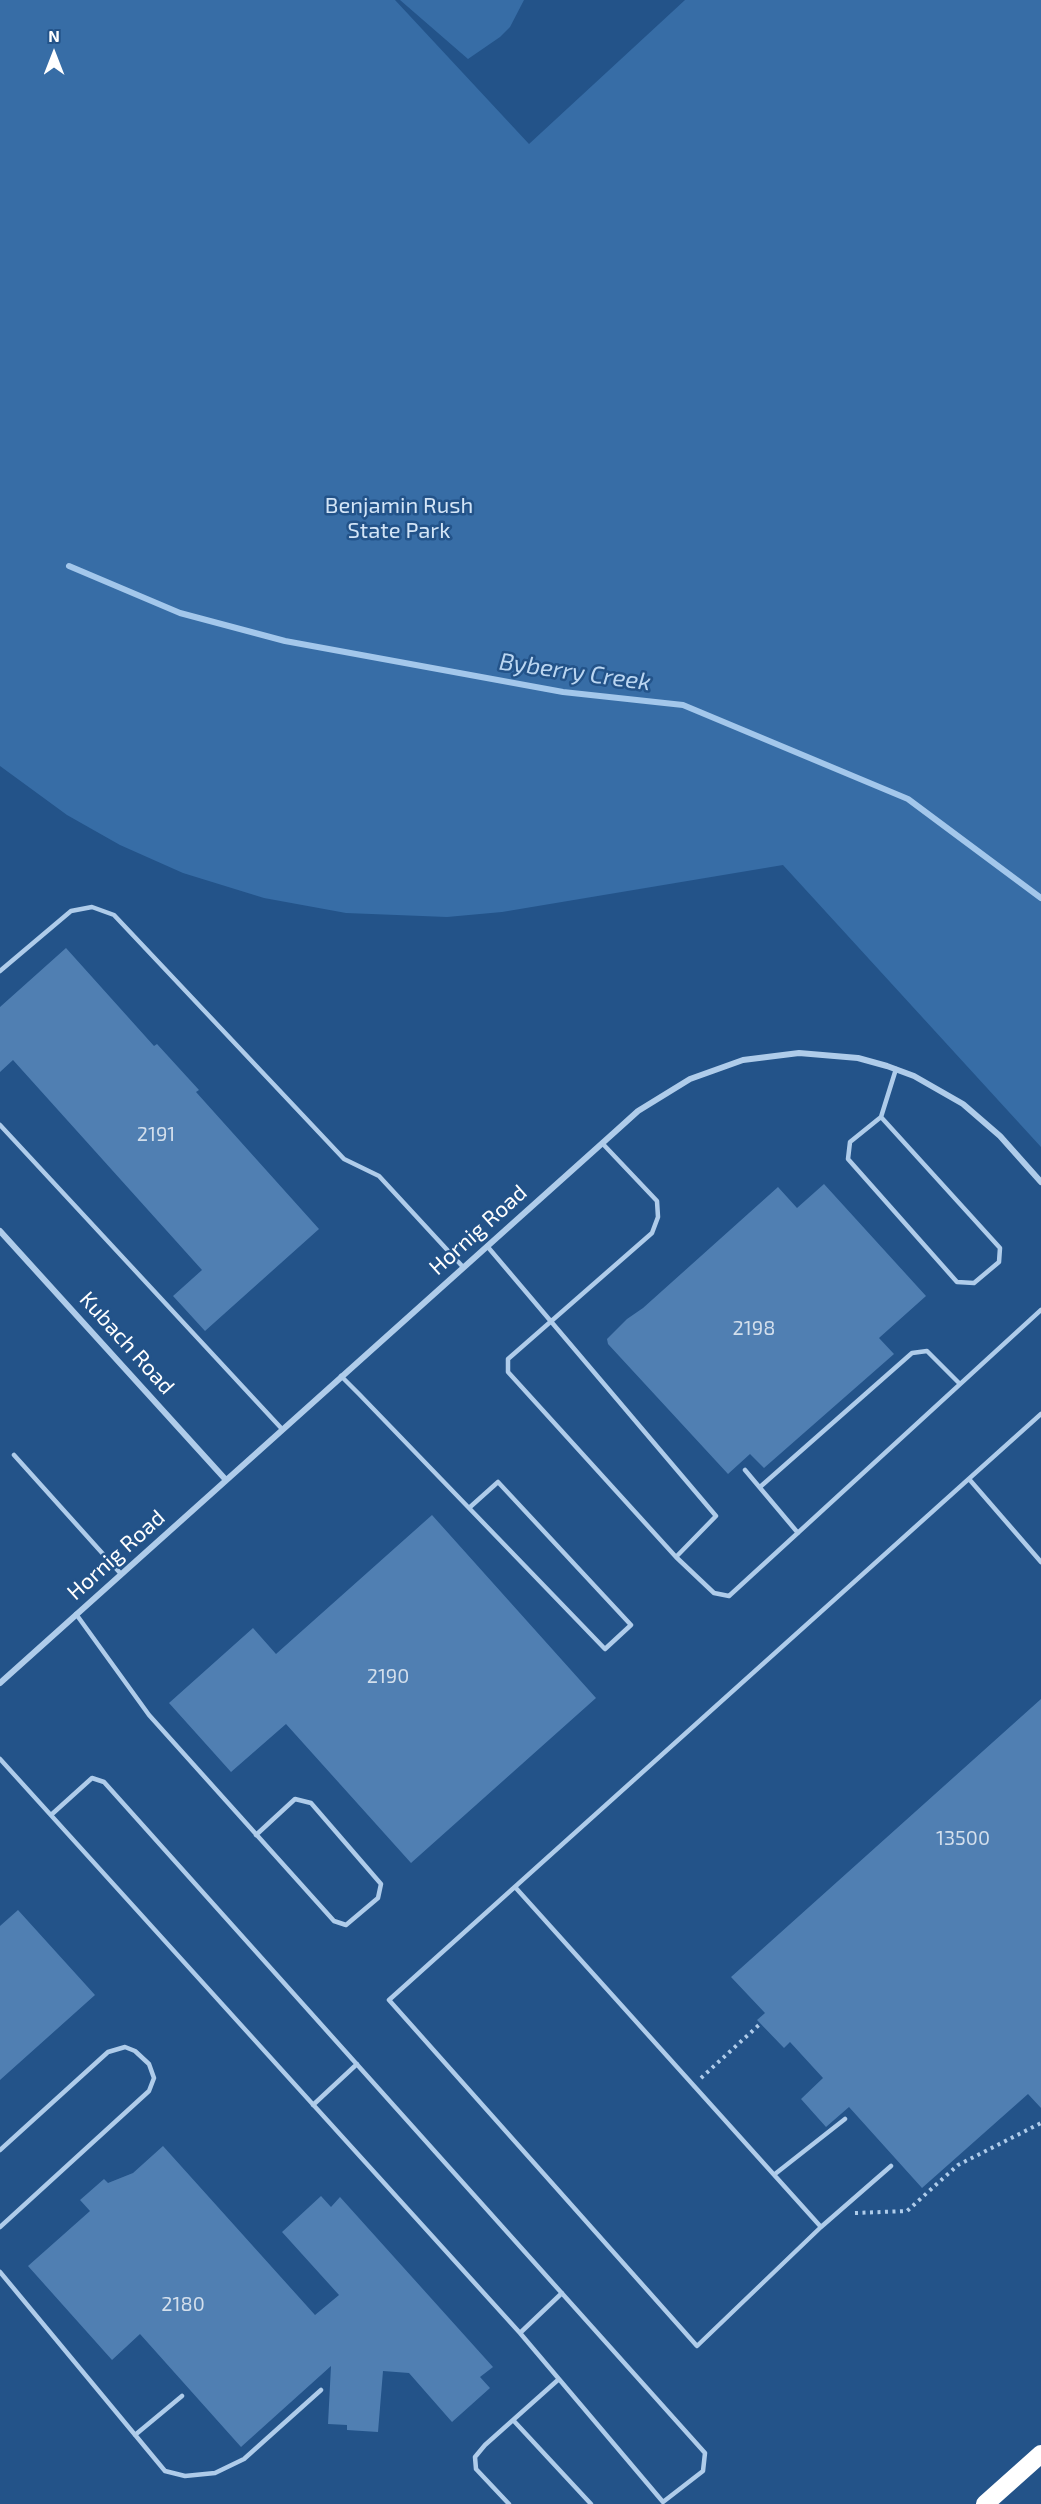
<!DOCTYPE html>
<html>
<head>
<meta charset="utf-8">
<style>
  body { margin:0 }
  #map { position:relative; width:1041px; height:2504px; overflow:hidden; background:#235389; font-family:"Exo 2",sans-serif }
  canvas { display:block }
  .north { position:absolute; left:24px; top:24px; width:60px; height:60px; -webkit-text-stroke:4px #235389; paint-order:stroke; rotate:0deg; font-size:16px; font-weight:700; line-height:24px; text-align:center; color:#fff }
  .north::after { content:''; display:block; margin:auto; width:21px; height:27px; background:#fff; clip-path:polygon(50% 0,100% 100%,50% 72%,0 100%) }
</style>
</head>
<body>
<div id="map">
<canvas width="1041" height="2504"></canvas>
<div class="north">N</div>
</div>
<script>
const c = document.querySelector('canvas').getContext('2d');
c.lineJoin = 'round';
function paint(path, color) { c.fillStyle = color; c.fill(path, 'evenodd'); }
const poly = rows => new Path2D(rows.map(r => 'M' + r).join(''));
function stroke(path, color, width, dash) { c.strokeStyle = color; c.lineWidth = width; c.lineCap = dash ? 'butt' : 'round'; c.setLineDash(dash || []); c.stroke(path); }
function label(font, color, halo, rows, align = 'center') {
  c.font = font + ' "Exo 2",sans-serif'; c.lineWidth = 5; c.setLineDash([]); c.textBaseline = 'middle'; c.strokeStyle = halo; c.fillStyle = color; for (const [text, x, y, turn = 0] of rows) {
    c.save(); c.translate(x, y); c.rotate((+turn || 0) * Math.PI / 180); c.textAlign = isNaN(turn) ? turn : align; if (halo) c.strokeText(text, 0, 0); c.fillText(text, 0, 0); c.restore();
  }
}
const green = poly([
  [0,0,395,0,529,144,685,0,1041,0,1041,1147,783,865,502,912,447,917,346,913,264,898,183,873,120,845,67,815,0,766],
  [400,0,524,0,510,27,500,37,468,59]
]);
const stream = poly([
  [69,566,180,613,285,641,563,692,683,705,908,799,1041,898]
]);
const building = poly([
  [66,948,154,1046,157,1044,199,1090,196,1092,319,1229,205,1331,173,1296,202,1270,13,1060,0,1072,0,1007],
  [824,1184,926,1296,879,1338,894,1354,764,1468,750,1454,728,1474,608,1344,607,1339,627,1319,643,1308,778,1187,797,1208],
  [432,1515,596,1698,411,1863,286,1724,231,1772,169,1703,253,1628,276,1654],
  [1041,1699,1041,2108,1028,2094,922,2188,849,2107,826,2127,801,2099,823,2078,790,2042,784,2048,757,2020,765,2013,731,1977],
  [18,1910,95,1995,0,2080,0,1926],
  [163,2146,315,2315,339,2295,282,2232,321,2196,331,2207,340,2197,493,2367,480,2377,490,2388,452,2422,409,2373,383,2371,378,2432,347,2430,347,2425,328,2424,331,2366,241,2447,140,2334,112,2360,28,2266,90,2211,80,2200,104,2179,108,2183,133,2173]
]);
const path = poly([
  [701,2078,760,2024],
  [855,2213,907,2211,958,2165,1041,2123]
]);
const lane = poly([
  [0,971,71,911,92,907,114,915,344,1159,379,1176,463,1267],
  [881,1117,850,1142,848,1159,957,1282,974,1283,999,1262,1000,1248,881,1117,896,1069],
  [0,1125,282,1429],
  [602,1143,657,1201,658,1217,652,1233,508,1359,508,1372,676,1557],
  [487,1246,716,1516,676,1557,714,1593,729,1596,1041,1310],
  [341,1376,359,1394,469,1508,605,1649,631,1625,498,1482,469,1508],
  [14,1455,121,1574],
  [745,1470,798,1533],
  [969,1479,1041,1562],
  [760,1487,912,1353,927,1351,960,1384],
  [76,1614,149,1715,334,1921,346,1925,378,1898,381,1884,311,1803,295,1799,256,1835],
  [0,1759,520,2333,663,2502,703,2471,705,2453,104,1782,92,1778,51,1815],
  [515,1887,821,2227,697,2346,389,2000,1041,1414],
  [313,2105,357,2064],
  [0,2150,108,2052,125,2047,135,2051,149,2064,154,2078,149,2091,0,2227],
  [775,2174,845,2119],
  [821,2227,891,2166],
  [0,2272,165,2471,185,2476,215,2473,244,2459,321,2390],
  [520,2333,562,2293],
  [513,2420,591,2504],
  [135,2435,182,2396],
  [509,2504,476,2469,475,2457,485,2445,559,2379]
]);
const street = poly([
  [0,1231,226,1480],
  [0,1683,617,1130,638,1111,690,1079,743,1060,799,1053,858,1058,887,1066,914,1076,963,1104,1000,1136,1041,1182]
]);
const highway = poly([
  [985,2504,1041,2454]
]);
const numberNames = [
  ["2191",156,1134],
  ["2198",754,1328],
  ["2190",388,1676],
  ["13500",963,1838],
  ["2180",183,2304]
];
const parkNames = [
  ["Benjamin Rush",399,506],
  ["State Park",399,531]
];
const streetNames = [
  ["Hornig Road",478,1230,-42],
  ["Kubach Road",127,1343,48],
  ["Hornig Road",116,1555,-42]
];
const waterNames = [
  ["Byberry Creek",575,672,8]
];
paint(green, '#376da6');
stroke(stream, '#a3c7eb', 6);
paint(building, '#507fb2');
stroke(path, '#afccea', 4, [3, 4.5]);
stroke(lane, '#afccea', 4.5);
stroke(street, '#afccea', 6);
stroke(highway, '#fff', 18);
label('20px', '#d3dfec', null, numberNames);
label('22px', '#d3e5f7', '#235389', parkNames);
label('22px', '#fff', '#235389', streetNames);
label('italic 24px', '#bbd6f1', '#235389', waterNames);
</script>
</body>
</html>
